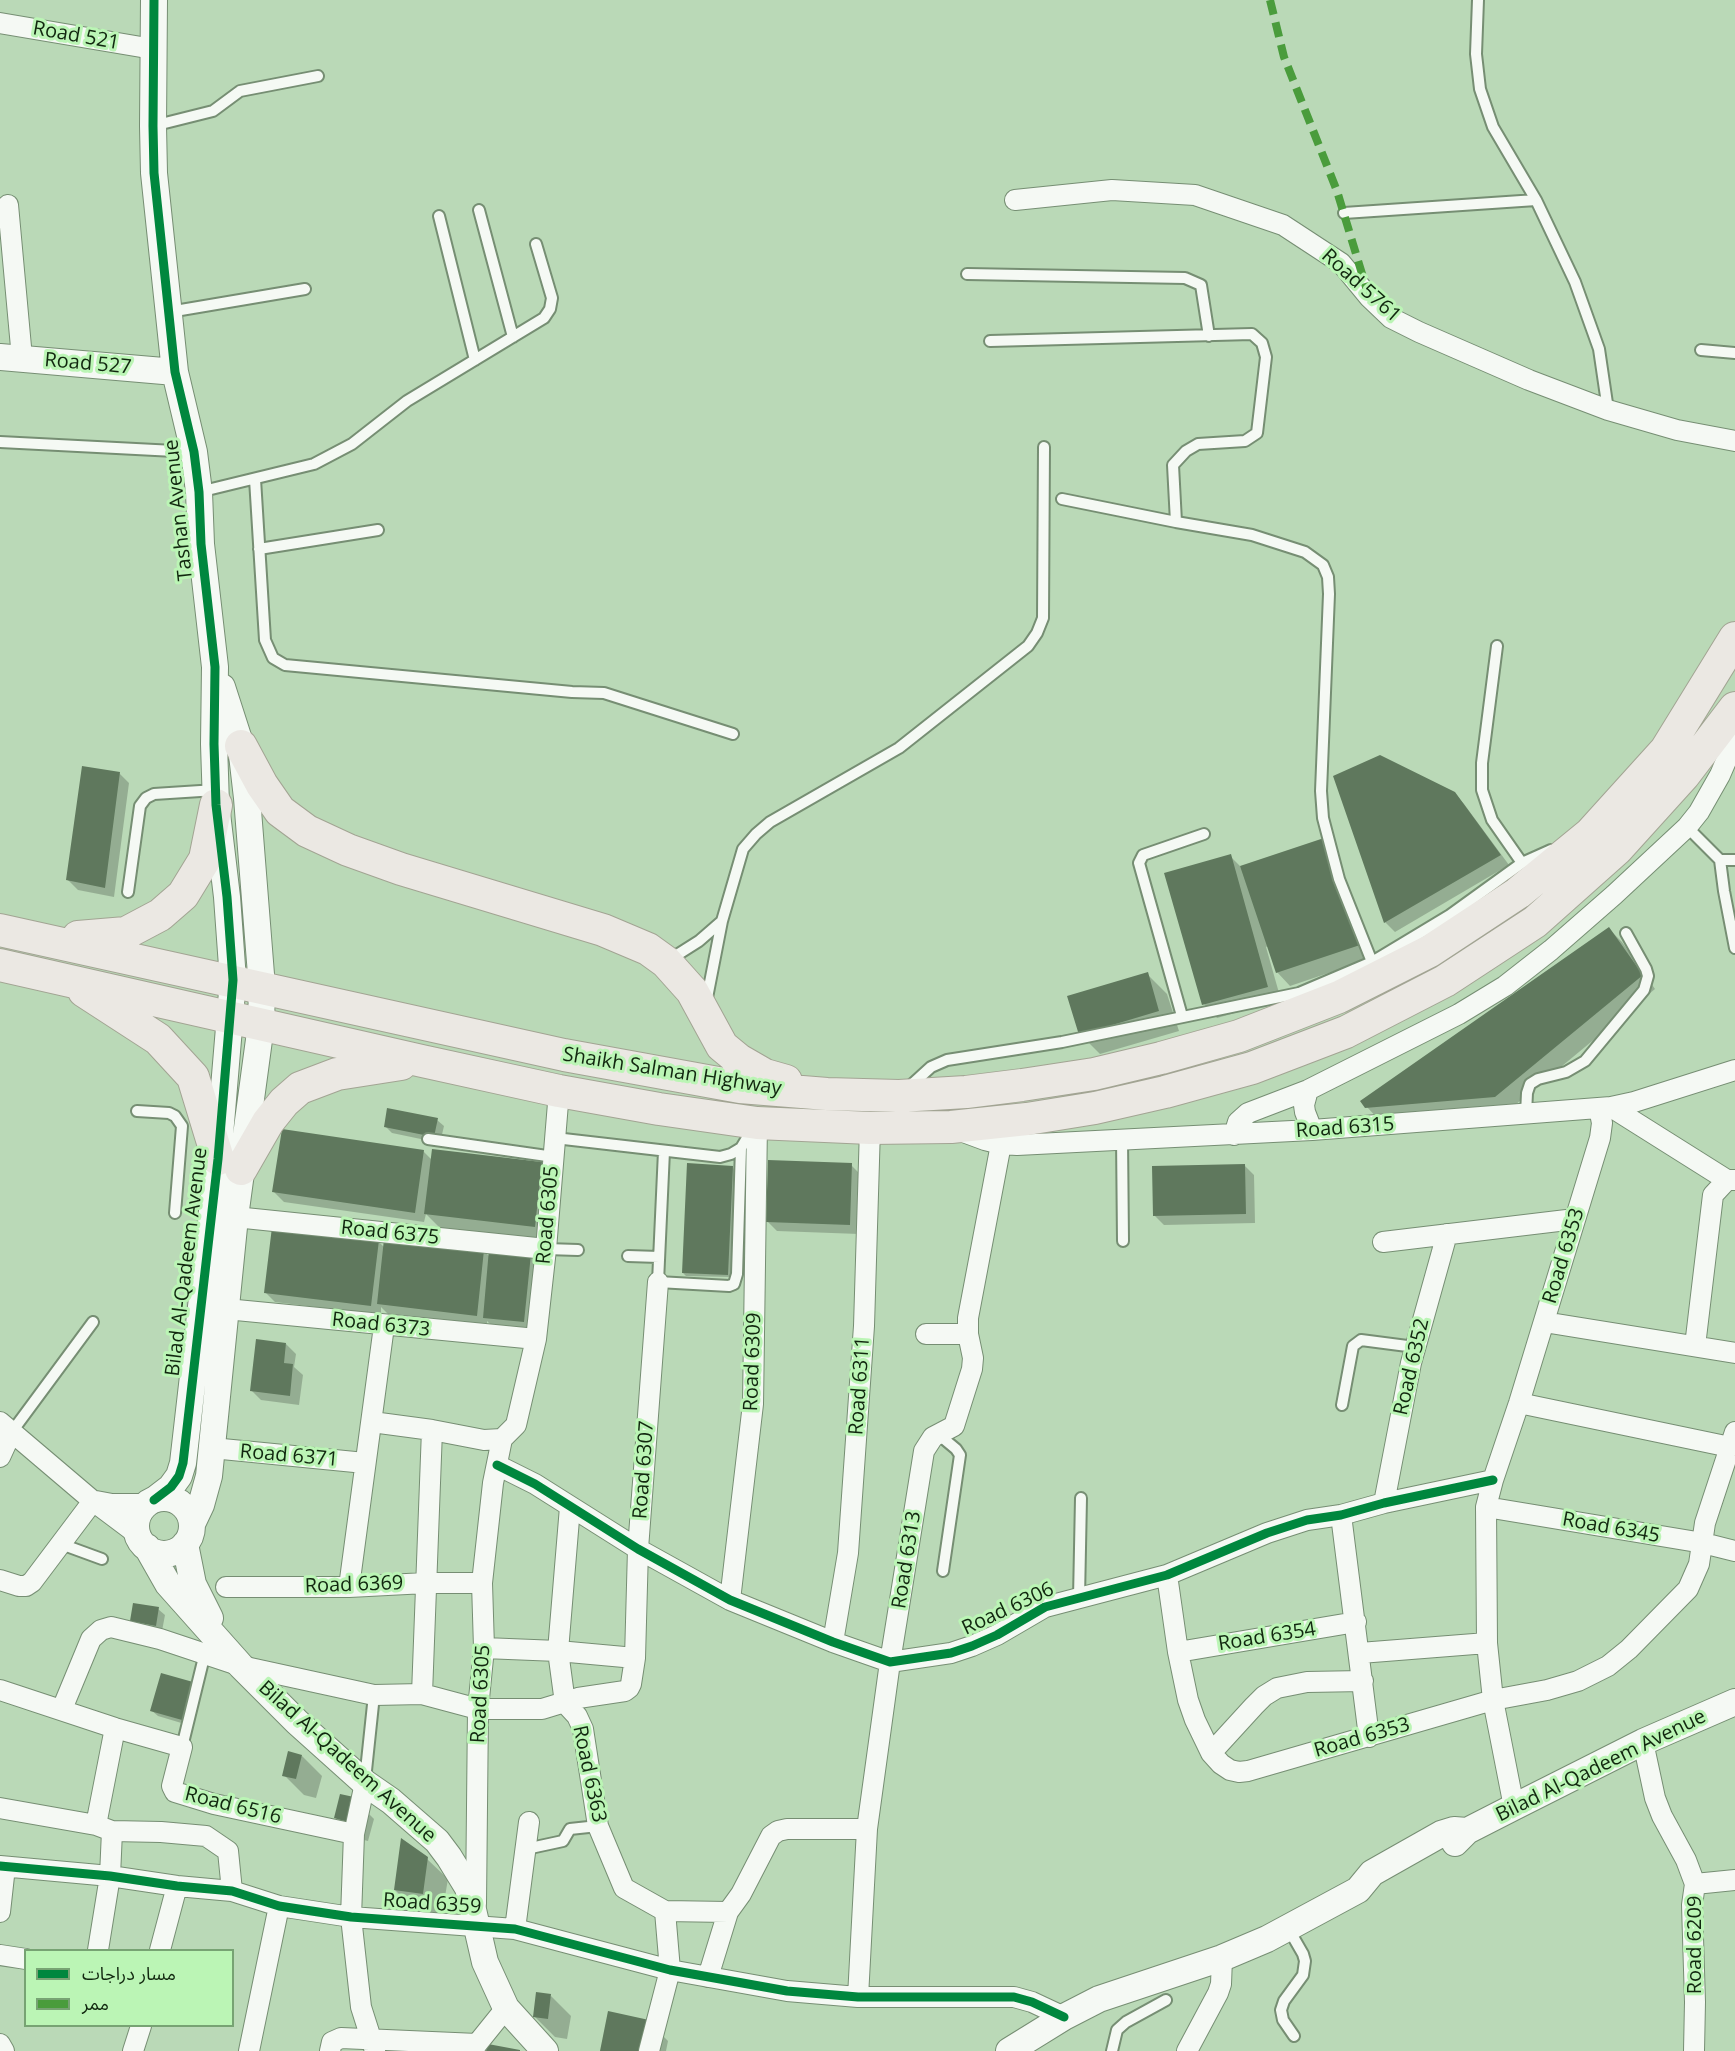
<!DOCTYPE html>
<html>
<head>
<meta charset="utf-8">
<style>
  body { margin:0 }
  #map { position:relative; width:1735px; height:2051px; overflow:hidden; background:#bad9b7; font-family:"Open Sans","Noto Sans Arabic",sans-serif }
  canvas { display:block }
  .legend { position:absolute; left:24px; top:1949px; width:210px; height:78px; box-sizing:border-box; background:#bbf5b5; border:2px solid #77a373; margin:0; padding:8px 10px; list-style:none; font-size:18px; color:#11270f }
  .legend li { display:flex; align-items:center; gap:12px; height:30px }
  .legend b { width:30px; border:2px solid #77a373 }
</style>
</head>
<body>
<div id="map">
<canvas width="1735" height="2051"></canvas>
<ul class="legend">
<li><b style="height:8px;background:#00873e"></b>مسار دراجات</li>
<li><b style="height:8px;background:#4a9c3c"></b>ممر</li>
</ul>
</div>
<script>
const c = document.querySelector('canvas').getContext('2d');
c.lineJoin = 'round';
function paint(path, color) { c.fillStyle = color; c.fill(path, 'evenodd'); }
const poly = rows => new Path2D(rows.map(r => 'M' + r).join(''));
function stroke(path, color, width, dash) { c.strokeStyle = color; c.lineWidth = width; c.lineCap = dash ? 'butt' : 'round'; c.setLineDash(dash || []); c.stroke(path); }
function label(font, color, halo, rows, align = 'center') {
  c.font = font + ' "Open Sans",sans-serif'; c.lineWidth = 6; c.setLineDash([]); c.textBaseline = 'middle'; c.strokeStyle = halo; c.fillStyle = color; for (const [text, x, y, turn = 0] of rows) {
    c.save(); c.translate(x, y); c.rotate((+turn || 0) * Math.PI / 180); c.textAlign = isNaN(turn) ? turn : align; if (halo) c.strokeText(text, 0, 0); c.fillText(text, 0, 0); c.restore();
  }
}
const shadow = poly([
  [119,773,129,783,114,897,78,890,68,880],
  [1335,776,1454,793,1464,804,1509,865,1395,932,1385,922],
  [1337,853,1373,958,1290,986,1277,972,1268,946,1266,947,1281,1000,1217,1018,1204,1004,1230,856,1241,867],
  [1609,929,1622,942,1655,989,1509,1110,1380,1121,1367,1107],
  [1147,974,1167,994,1179,1031,1100,1054,1080,1034],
  [437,1120,444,1126,440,1143,392,1133,385,1126],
  [423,1151,432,1160,542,1164,562,1184,555,1247,446,1234,426,1214,424,1222,284,1202,274,1192],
  [851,1165,861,1175,859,1234,777,1231,767,1221],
  [1244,1165,1254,1175,1255,1223,1164,1225,1154,1215],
  [732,1167,735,1170,731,1277,686,1276,683,1273],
  [378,1241,384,1247,484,1251,490,1257,530,1255,540,1265,534,1332,494,1328,487,1321,487,1325,388,1314,381,1307,381,1315,275,1302,265,1292],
  [286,1344,296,1354,294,1367,303,1375,299,1405,261,1400,251,1390],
  [158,1609,165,1615,162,1631,138,1627,131,1621],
  [192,1683,188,1725,158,1716,151,1710],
  [302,1756,322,1776,316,1798,304,1795,284,1775],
  [354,1799,374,1819,368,1841,356,1838,336,1818],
  [427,1859,448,1879,442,1914,415,1910,395,1890],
  [551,1996,571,2016,567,2039,555,2037,535,2017],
  [648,2021,668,2041,666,2051,601,2051]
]);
const building = poly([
  [1380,755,1455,792,1501,855,1384,923,1333,776],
  [82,766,120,772,105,888,66,880],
  [1324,838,1360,945,1276,973,1240,866],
  [1231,854,1268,987,1202,1005,1164,873],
  [1609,927,1643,975,1495,1097,1365,1108,1360,1101],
  [1148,972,1159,1011,1079,1035,1067,996],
  [387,1108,438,1118,434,1137,384,1127],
  [282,1129,424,1150,415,1213,272,1192],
  [432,1149,542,1162,535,1227,424,1214],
  [768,1160,852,1163,850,1225,766,1222],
  [687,1163,733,1166,728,1275,682,1273],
  [1245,1164,1246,1214,1153,1216,1152,1166],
  [272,1227,379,1240,371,1306,264,1293],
  [384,1239,484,1250,477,1316,377,1304],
  [489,1249,531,1254,524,1322,483,1318],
  [256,1339,286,1343,284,1363,293,1364,290,1396,250,1391],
  [133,1603,159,1607,156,1626,130,1621],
  [161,1673,193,1682,182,1720,150,1711],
  [288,1751,302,1755,296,1779,282,1776],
  [340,1794,354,1797,348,1822,334,1818],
  [401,1838,428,1857,423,1894,394,1890],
  [536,1992,551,1994,548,2019,533,2017],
  [608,2011,649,2020,642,2051,600,2051],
  [488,2044,520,2050,520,2051,486,2051]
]);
const service = poly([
  [1478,0,1476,54,1480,89,1493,127,1536,200,1575,282,1599,349,1608,410],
  [153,126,213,111,240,91,318,76],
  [479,210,513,337],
  [1344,213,1536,200],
  [439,216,475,360],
  [967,274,1185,278,1201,285,1209,336],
  [169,312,305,289],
  [990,341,1252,334,1262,343,1266,357,1257,433,1245,441,1198,444,1186,451,1173,465,1176,522],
  [1701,350,1735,353],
  [0,442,194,452],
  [255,479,265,640,273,658,285,665,572,692,604,693,733,734],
  [199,492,314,464,352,444,407,401,544,318,550,309,552,298,536,244],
  [1062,499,1176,522,1252,535,1305,552,1323,565,1328,577,1329,594,1321,791,1323,818,1339,879,1372,962],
  [259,549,378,530],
  [1497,646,1482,763,1482,790,1492,820,1522,863],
  [1687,827,1720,860,1724,891,1735,948],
  [1720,860,1735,860],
  [128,892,140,806,146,798,154,794,216,790],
  [669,960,699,941,722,921],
  [706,1003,722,921,743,849,756,834,770,822,899,748,1028,646,1037,633,1043,618,1044,447],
  [1182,1016,1139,863,1143,855,1204,834],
  [908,1088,931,1067,947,1060,1062,1042,1299,993,1372,962,1450,915,1522,863,1551,850],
  [137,1111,169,1113,175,1116,182,1126,175,1213],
  [1526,1114,1527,1093,1530,1084,1538,1079,1566,1072,1585,1061,1644,990,1648,976,1646,969,1626,933],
  [555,1138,720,1157,731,1154,741,1148,753,1128],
  [1122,1138,1123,1241],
  [428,1139,554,1157],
  [664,1151,658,1282,729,1286,734,1284,737,1274,741,1148],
  [546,1249,578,1250],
  [628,1256,659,1257],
  [1342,1405,1353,1346,1361,1340,1415,1347],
  [11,1433,93,1322],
  [938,1434,956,1449,960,1455,943,1571],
  [61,1544,102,1559],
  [1079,1598,1081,1498],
  [182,1747,205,1653],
  [365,1780,374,1695],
  [526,1849,563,1841,570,1829,598,1826],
  [1288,1928,1303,1954,1305,1961,1303,1975,1284,2001,1281,2010,1283,2020,1294,2036],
  [1112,2051,1117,2030,1126,2022,1166,2000]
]);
const minor = poly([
  [0,23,153,49],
  [1015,200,1112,190,1195,195,1283,225,1341,263,1369,297,1391,318,1419,332,1529,380,1608,410,1677,430,1735,441],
  [8,205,22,358],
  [1308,1090,1304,1105,1305,1112,1312,1130],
  [1611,1107,1727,1180],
  [958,1130,985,1140,1001,1144,1017,1145,1312,1130,1611,1107,1634,1102,1735,1070],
  [1234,1135,1238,1122,1248,1113,1308,1090,1459,1014,1505,986,1551,950,1614,895,1687,827,1699,812,1720,775,1735,740],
  [235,1217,546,1249],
  [1383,1242,1575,1219],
  [226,1309,536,1339],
  [1544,1322,1735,1353],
  [926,1334,968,1334],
  [1695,1346,1713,1195,1727,1180,1735,1180],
  [1519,1403,1730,1447],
  [0,1422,93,1501,137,1534],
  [372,1422,432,1430,484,1440,502,1439],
  [502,1439,516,1425,536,1339,546,1249,559,1091],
  [212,1448,365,1463],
  [0,1457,11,1433],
  [497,1465,535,1484,638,1549,730,1600,833,1642,890,1662,951,1653,972,1646,997,1635,1045,1607,1167,1575,1267,1533,1307,1520,1341,1515,1384,1503,1493,1480],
  [96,1501,112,1504,146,1504],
  [1384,1503,1411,1363,1447,1234],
  [570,1507,558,1651,565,1703,577,1716,583,1729,598,1826,624,1888,665,1911,670,1970,649,2051],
  [1486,1507,1703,1543,1735,1551],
  [1341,1515,1369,1737],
  [1167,1575,1178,1652,1188,1700,1195,1720,1211,1753,1221,1764,1230,1770,1239,1772,1248,1771,1493,1700,1547,1690,1578,1681,1608,1666,1629,1649,1688,1589,1699,1564,1705,1523,1735,1432],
  [0,1580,19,1586,26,1586,32,1582,93,1501],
  [226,1587,349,1587,426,1583,482,1583],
  [349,1587,384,1326],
  [730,1600,753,1404,757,1123],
  [833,1642,848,1553,864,1326,870,1128],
  [484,1648,558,1651,635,1658],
  [1178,1652,1356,1622],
  [1360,1653,1487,1643],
  [0,1690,115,1728,182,1747,172,1786,175,1792,214,1804,354,1834],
  [422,1694,432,1430],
  [62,1709,91,1639,101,1630,111,1627,160,1639,241,1666,374,1695,422,1694,478,1709,542,1709,578,1698,625,1691,629,1688,631,1684,635,1658,638,1549,658,1282],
  [1643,1742,1655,1798,1662,1816,1686,1860,1695,1884,1692,1905,1695,2002,1694,2051],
  [1211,1753,1254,1706,1264,1696,1277,1688,1307,1682,1363,1681],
  [365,1783,354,1834,351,1917,361,2007,375,2051],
  [1514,1807,1493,1700,1487,1643,1486,1507,1493,1480,1519,1403,1600,1138,1602,1123,1599,1108],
  [0,1808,96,1825,112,1831,161,1832,206,1836,228,1851,232,1891],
  [96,1825,115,1728],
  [0,1866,110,1876,177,1886,232,1891,279,1906,351,1917,515,1929,670,1970,787,1991,858,1997,1014,1997,1032,2002,1064,2017],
  [1695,1884,1735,1880],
  [476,1904,478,1709,484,1648,482,1583,493,1483,502,1439],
  [665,1911,728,1912],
  [0,1912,5,1867],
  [515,1929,529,1822],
  [98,1950,110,1876,112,1831],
  [160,1950,177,1886],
  [0,1955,26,1959],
  [708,1977,728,1912,741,1894,771,1836,778,1831,787,1829,867,1829],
  [858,1997,867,1829,890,1662,924,1451,933,1437,954,1426,972,1369,973,1358,968,1334,968,1318,1001,1144],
  [0,2044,4,2051],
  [133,2051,141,2026],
  [249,2051,279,1906],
  [330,2051,332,2042,341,2038,477,2044],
  [473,2051,477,2044,506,2008],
  [1187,2051,1218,1993,1221,1984,1222,1958]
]);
const tertiary = poly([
  [0,357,175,372],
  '136 1526a28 28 0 1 1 56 0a28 28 0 1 1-56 0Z',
  [154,1500,171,1487,179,1476,183,1463,218,1159,233,980,227,897,216,805,214,744,215,667,201,544,199,492,194,452,175,372,154,173,153,126,154,0],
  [192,1524,201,1505,209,1476,235,1217,261,1025,262,987,247,798,241,746,222,687],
  [185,1544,193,1584,210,1618],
  [147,1547,168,1584,241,1666,297,1722,365,1783,391,1801,437,1841,449,1857,468,1888,485,1962,506,2008,545,2051],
  [1455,1843,1467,1831,1514,1807,1643,1742,1735,1702],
  [1009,2051,1064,2017,1099,1999,1222,1958,1267,1939,1358,1890,1372,1873,1441,1834,1454,1830,1467,1831]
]);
const primary = poly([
  [241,746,262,785,280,811,307,831,348,850,401,869,603,930,648,949,666,962,692,991,722,1046,739,1060,765,1075,786,1081],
  [0,930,564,1055,740,1087,827,1094,899,1096,966,1092,1022,1085,1094,1074,1161,1058,1239,1036,1339,997,1430,951,1518,893,1590,834,1666,750,1735,638],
  [78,937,126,933,160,915,183,895,205,859,216,805],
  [0,965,422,1061,559,1091,659,1109,757,1123,870,1128,951,1127,1027,1119,1095,1108,1165,1092,1252,1068,1346,1032,1445,981,1535,922,1617,849,1684,775,1735,708],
  [84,991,158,1039,193,1077,218,1159],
  [241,1169,268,1122,284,1102,300,1088,337,1074,401,1064]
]);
const quiet = poly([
  [1270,0,1284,57,1337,191,1369,297]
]);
const cycleway = poly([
  [497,1465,535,1484,638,1549,730,1600,833,1642,890,1662,951,1653,972,1646,997,1635,1045,1607,1167,1575,1267,1533,1307,1520,1341,1515,1384,1503,1493,1480],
  [154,1500,171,1487,179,1476,183,1463,218,1159,233,980,227,897,216,805,214,744,215,667,201,544,199,492,194,452,175,372,154,173,153,126,154,0],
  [0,1866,110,1876,177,1886,232,1891,279,1906,351,1917,515,1929,670,1970,787,1991,858,1997,1014,1997,1032,2002,1064,2017]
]);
const streetNames = [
  ["Road 521",76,36,10],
  ["Road 5761",1361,286,42],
  ["Road 527",88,364,5],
  ["Tashan Avenue",179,510,-96],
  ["Shaikh Salman Highway",672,1072,9],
  ["Road 6315",1345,1128,-4],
  ["Road 6305",548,1215,-85],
  ["Road 6375",390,1233,6],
  ["Road 6353",1564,1256,-73],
  ["Bilad Al-Qadeem Avenue",187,1262,-83],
  ["Road 6373",381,1325,6],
  ["Road 6309",753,1362,-88],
  ["Road 6352",1412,1367,-77],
  ["Road 6311",860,1386,-86],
  ["Road 6371",289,1456,5],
  ["Road 6307",644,1470,-86],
  ["Road 6345",1611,1528,10],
  ["Road 6313",907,1560,-81],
  ["Road 6369",354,1585,-2],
  ["Road 6306",1008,1609,-25],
  ["Road 6354",1267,1637,-9],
  ["Road 6305",481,1694,-87],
  ["Road 6353",1362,1738,-16],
  ["Bilad Al-Qadeem Avenue",347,1762,42],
  ["Bilad Al-Qadeem Avenue",1601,1766,-26],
  ["Road 6363",589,1774,78],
  ["Road 6516",233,1806,14],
  ["Road 6359",432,1904,4],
  ["Road 6209",1695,1945,-90]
];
paint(shadow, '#0003');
paint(building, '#5f785d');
stroke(service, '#768e73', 14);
stroke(minor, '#768e73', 22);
stroke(tertiary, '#768e73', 28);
stroke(primary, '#a2a493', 34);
stroke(service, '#f5f9f4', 10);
stroke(minor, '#f5f9f4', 20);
stroke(tertiary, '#f5f9f4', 26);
stroke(primary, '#ebe8e3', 32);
stroke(quiet, '#4a9c3c', 8, [15, 8]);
stroke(cycleway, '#00873e', 9);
label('20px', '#11270f', '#bbf5b5', streetNames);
</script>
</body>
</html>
